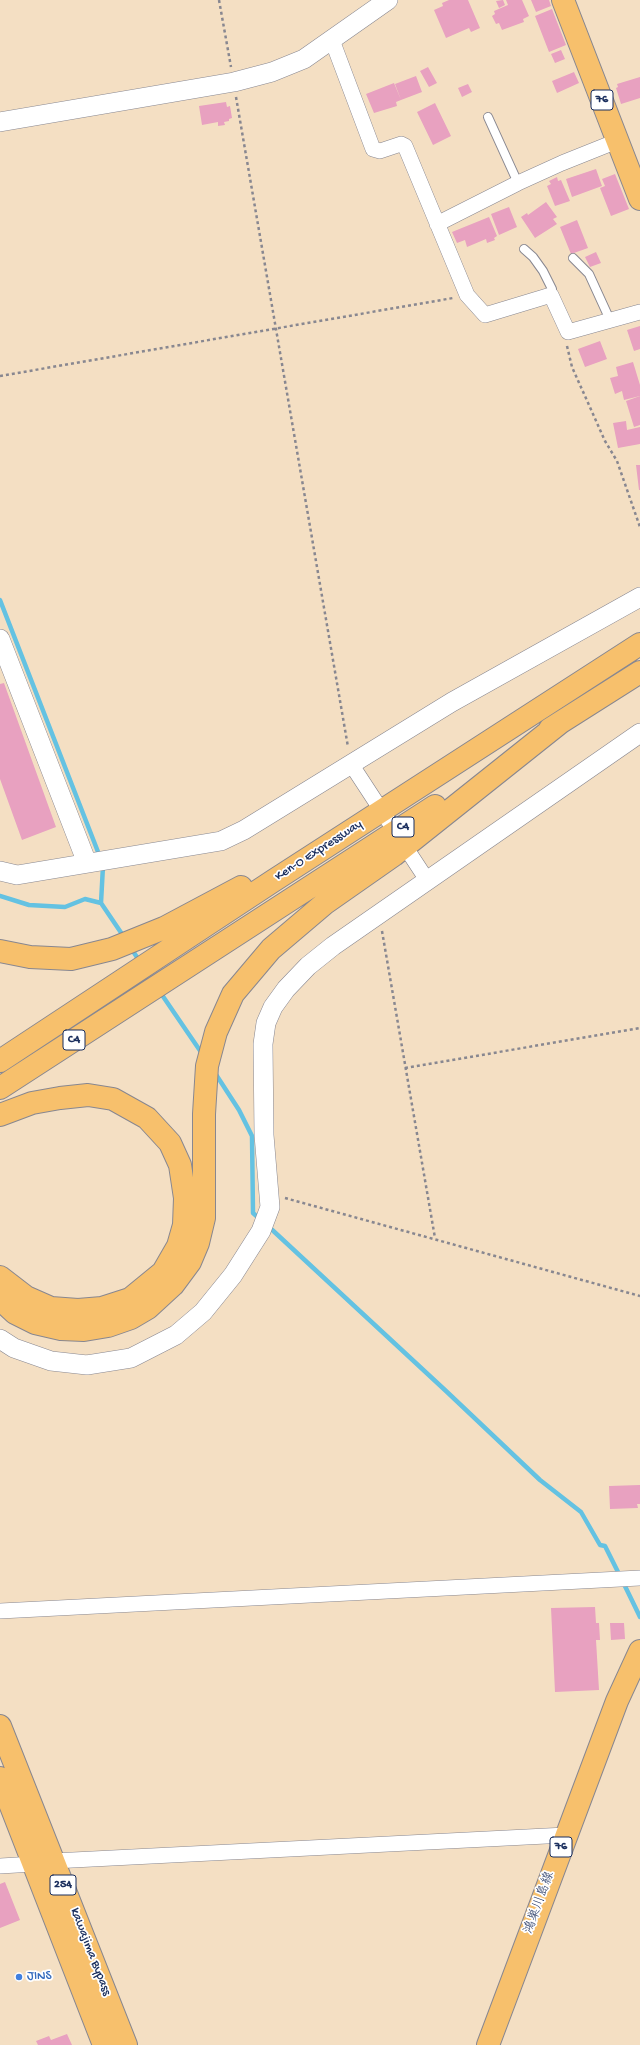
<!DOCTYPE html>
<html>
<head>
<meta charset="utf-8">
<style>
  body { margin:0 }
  canvas { display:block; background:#f4dfc3 }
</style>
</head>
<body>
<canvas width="640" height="2045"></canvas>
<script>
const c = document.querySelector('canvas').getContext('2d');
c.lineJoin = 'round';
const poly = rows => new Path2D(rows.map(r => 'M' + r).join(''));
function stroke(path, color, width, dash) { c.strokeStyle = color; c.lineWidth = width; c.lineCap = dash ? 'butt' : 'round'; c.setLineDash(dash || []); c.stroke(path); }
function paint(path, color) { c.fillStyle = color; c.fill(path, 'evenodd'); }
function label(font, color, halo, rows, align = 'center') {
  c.font = font + ' "Gochi Hand","Klee One",sans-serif'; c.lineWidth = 3.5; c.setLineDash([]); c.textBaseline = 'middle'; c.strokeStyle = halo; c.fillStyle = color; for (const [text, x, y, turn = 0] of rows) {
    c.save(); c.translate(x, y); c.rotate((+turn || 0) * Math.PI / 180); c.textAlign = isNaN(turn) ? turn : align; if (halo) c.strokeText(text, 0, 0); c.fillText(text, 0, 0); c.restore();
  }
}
const stream = poly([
  [0,600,100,857],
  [103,866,101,903,124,937],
  [0,896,29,905,65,907,85,899,101,903],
  [131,948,140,962],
  [160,992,203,1055],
  [215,1073,239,1110,252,1136,253,1213,261,1220],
  [268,1226,446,1391,540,1480,581,1512,600,1545,605,1546,620,1576],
  [623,1582,640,1617]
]);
const building = poly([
  [449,0,468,0,480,28,471,32,469,28,446,38,434,10,443,6,442,3],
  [503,0,505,5,499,8,496,1],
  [506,0,522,0,529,16,523,19,524,22,502,30,499,23,496,24,492,16,495,14,494,11,508,5],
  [531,0,549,0,551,6,536,12],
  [552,9,566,45,549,52,535,16],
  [561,50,565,59,555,63,551,54],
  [428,67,437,83,429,87,420,71],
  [574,72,579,83,557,93,552,81],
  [416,76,422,92,401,100,395,84],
  [640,77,640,98,621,104,616,88,618,87,617,84],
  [394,83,401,100,396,102,397,106,374,113,366,94],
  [468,84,472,92,462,97,458,88],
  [226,102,227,107,230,106,232,118,229,119,229,121,224,122,225,125,218,126,218,122,202,125,199,106],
  [435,103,451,136,433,145,417,112],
  [596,169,602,186,572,197,566,179],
  [615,174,629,209,611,216,600,188,605,186,602,179],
  [557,177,558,181,561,180,570,201,555,206,547,186,551,184,549,181],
  [546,202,557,217,553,219,557,224,535,238,521,217,527,213,528,215],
  [509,207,517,227,499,235,491,214],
  [489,217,497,236,494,238,495,240,487,243,486,239,467,247,465,240,457,243,452,232],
  [577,220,588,248,571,254,560,227],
  [596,252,601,263,590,267,585,257],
  [640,326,640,349,634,351,627,330],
  [600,341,607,359,585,367,578,349],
  [633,362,640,385,640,396,624,400,622,391,615,394,610,378,618,376,616,367],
  [640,396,640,425,634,427,626,401],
  [626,421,627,430,640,427,640,444,618,448,613,423],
  [636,465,640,465,640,490,639,490],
  [4,683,56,827,22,840,0,779,0,684],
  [640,1485,640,1504,637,1504,638,1508,610,1509,609,1486],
  [595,1607,596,1623,599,1623,600,1640,596,1640,599,1690,555,1692,551,1608],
  [610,1623,624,1623,625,1639,611,1640],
  [5,1882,20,1920,0,1928,0,1884],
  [67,2034,72,2045,38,2045,36,2041,49,2036,51,2040]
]);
const path = poly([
  [219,0,231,67],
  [236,97,348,747],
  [567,346,572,367,605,441,617,461,640,527],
  [0,376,453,298],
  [382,931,435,1238],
  [405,1068,640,1028],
  [285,1198,640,1296]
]);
const service = poly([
  [488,117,518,183],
  [524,249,533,257,543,271,552,289,551,295],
  [573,258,589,274,610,320]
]);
const minor = poly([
  [332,40,373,149,380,151,401,144,405,146,467,295,485,315,551,295,568,332,640,312],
  [437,224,518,183,562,163,617,141],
  [351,764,427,880],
  [0,1611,640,1578],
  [53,1861,566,1835],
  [0,1866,34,1864]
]);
const tertiary = poly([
  [0,122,234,82,272,72,304,59,388,0],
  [0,639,87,863],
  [0,871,17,875,221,841,244,830,452,702,640,597],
  [0,1339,14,1348,51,1361,87,1365,131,1358,176,1335,203,1312,233,1275,261,1231,270,1207,264,1135,263,1044,266,1023,273,1007,286,989,308,966,333,946,640,733]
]);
const primary = poly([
  [563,0,640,199],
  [488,2045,617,1701,640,1651]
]);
const trunk = poly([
  [0,1726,126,2045],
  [0,1778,104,2045]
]);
const motorway = poly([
  [550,729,640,672],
  [0,951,30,957,71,959,112,949,164,928,241,887],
  [0,1061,273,881,640,644],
  [0,1088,435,806],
  [0,1115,32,1103,60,1098,88,1095,113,1099,147,1118,170,1143,180,1165,185,1198,184,1225,178,1246,163,1272,130,1299,102,1308,78,1310,51,1308,26,1297,0,1277],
  [0,1299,15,1313,35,1323,61,1329,84,1330,108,1326,131,1318,148,1308,173,1285,190,1262,198,1243,204,1218,204,1114,207,1066,216,1032,233,994,271,949,324,904,394,855,561,722]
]);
const markers = [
  [19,1977,4,"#3f7fe0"]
];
const shields = [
  [602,100,22],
  [403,827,22],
  [74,1040,22],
  [561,1847,22],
  [63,1885,26]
];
const shieldNames = [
  ["76",602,100],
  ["C4",403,827],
  ["C4",74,1040],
  ["76",561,1847],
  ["254",63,1885]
];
const streetNames = [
  ["Ken-O Expressway",319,851,-33],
  ["鴻巣川島線",540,1903,-70],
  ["kawajima Bypass",90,1952,69]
];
const shopNames = [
  ["JINS",27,1977]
];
stroke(stream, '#64c2e2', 4.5);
paint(building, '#e8a1c0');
stroke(service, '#888790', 10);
stroke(minor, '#888790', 16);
stroke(tertiary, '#888790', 20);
stroke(primary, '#888790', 24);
stroke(trunk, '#888790', 24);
stroke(motorway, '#888790', 24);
stroke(path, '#888790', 2.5, [3, 3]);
stroke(service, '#fff', 8);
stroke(minor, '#fff', 15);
stroke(tertiary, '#fff', 19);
stroke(primary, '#f7c06c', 22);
stroke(trunk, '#f7c06c', 22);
stroke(motorway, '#f7c06c', 22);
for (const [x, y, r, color] of markers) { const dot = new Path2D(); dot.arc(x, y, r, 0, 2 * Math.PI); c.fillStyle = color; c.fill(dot); stroke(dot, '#fff', 1.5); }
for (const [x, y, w] of shields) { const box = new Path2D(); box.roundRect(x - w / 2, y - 10, w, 20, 3); c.fillStyle = '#fff'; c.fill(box); stroke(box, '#1b2f5e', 1); }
label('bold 12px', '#1b2f5e', null, shieldNames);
label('13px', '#1b2f5e', '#fff', streetNames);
label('13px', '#366cbe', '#fff', shopNames, 'left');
</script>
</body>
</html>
